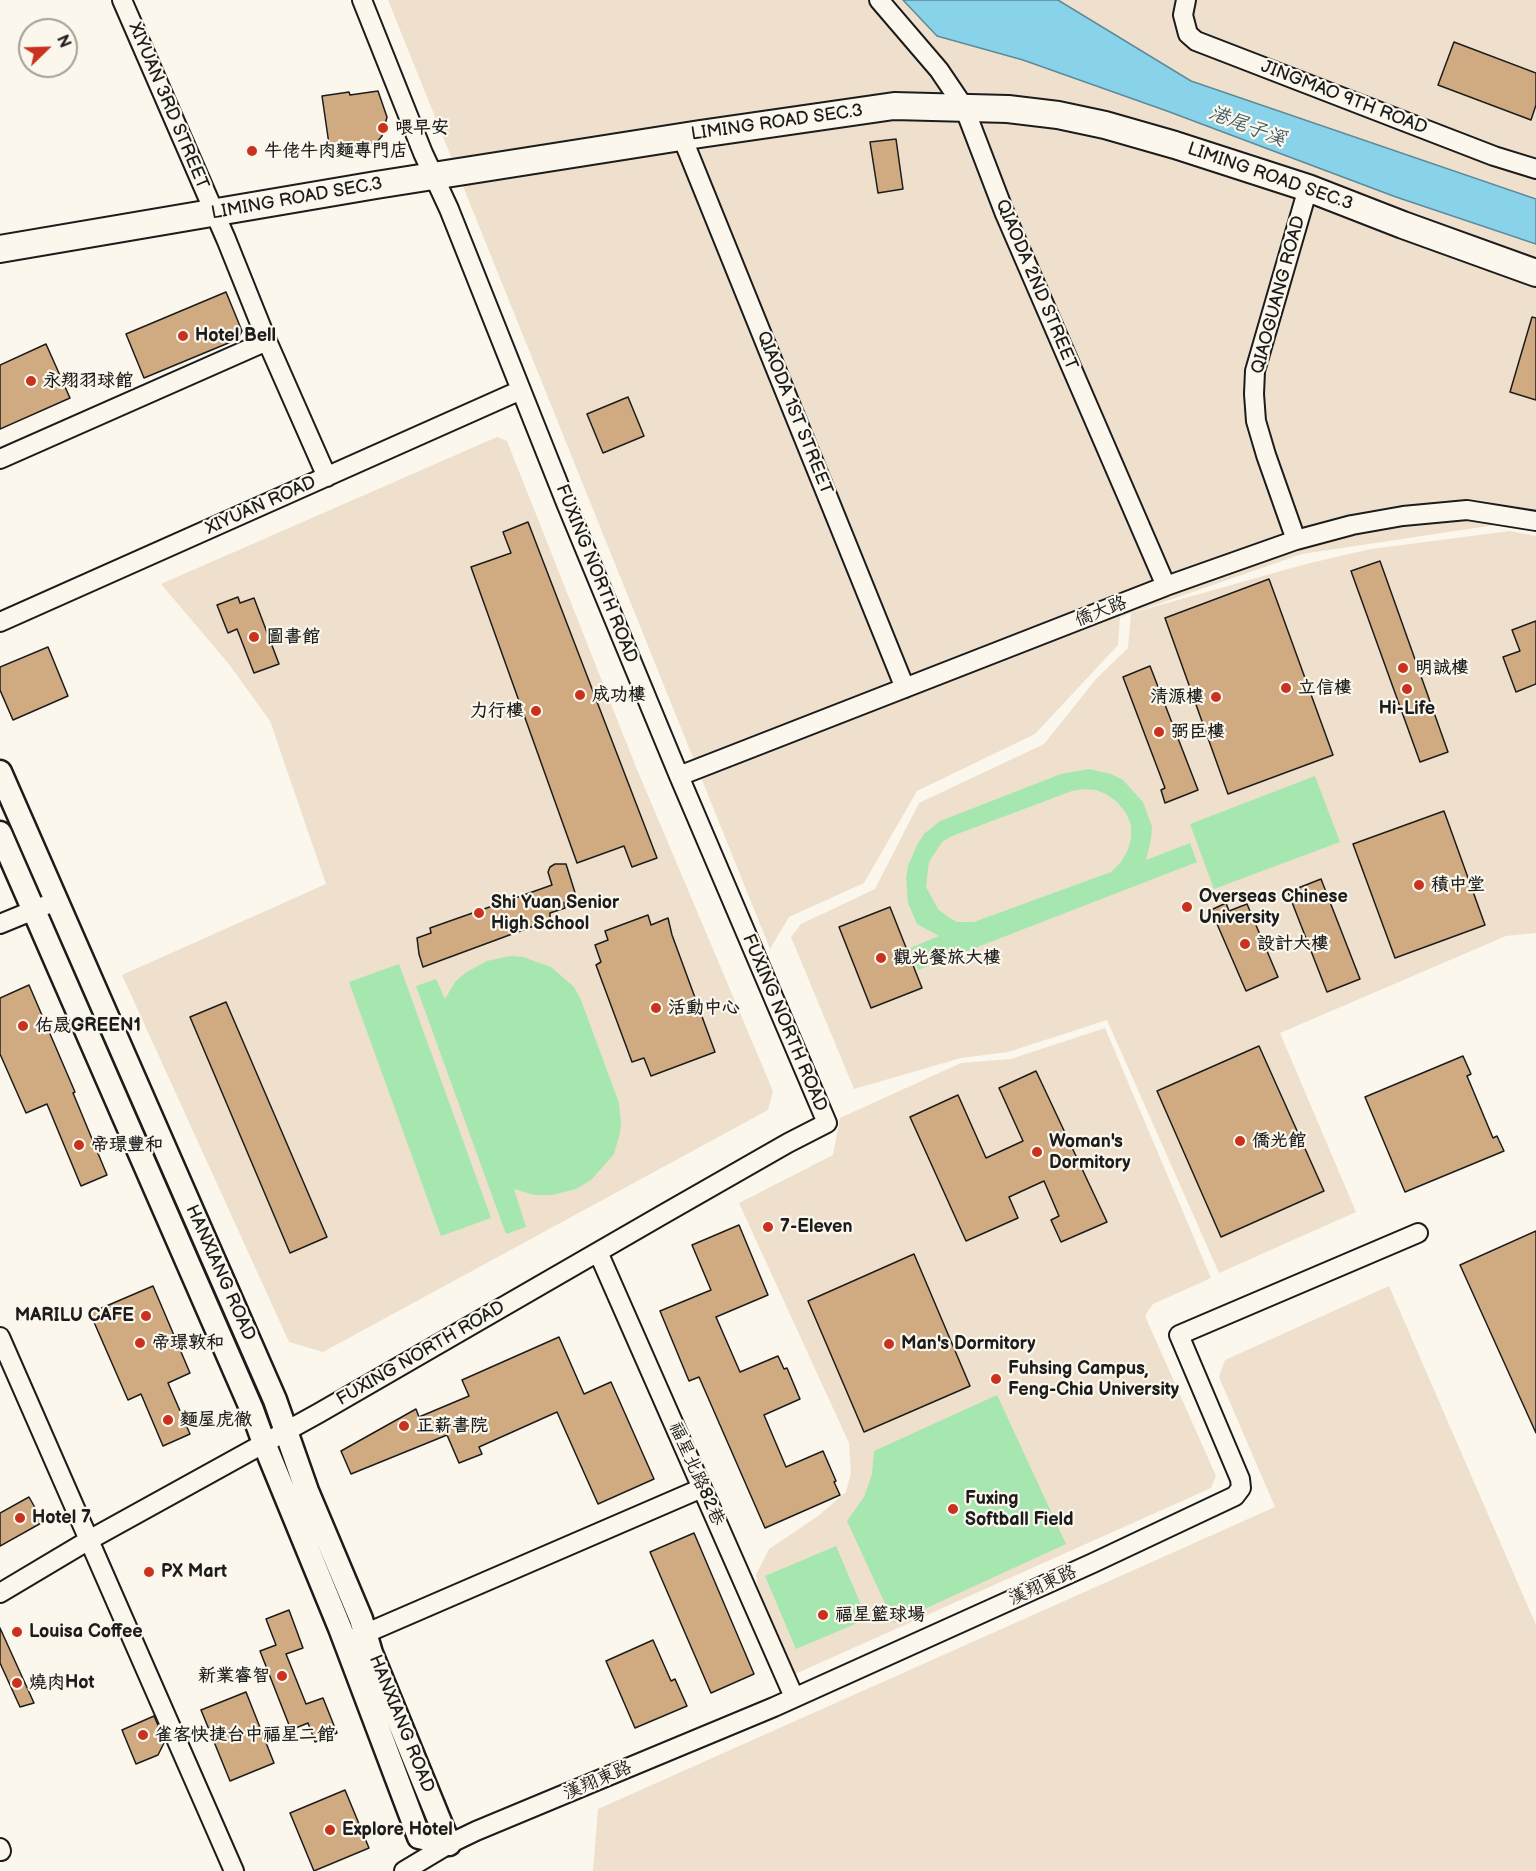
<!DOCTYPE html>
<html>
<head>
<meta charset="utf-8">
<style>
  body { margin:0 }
  #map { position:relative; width:1536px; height:1871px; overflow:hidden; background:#fbf7ec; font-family:"Balsamiq Sans",sans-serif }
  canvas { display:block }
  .north { position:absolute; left:18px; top:18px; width:60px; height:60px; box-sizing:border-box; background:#fbf7ec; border:2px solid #a29f99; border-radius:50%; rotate:67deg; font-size:16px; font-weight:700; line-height:24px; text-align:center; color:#1c1c1c }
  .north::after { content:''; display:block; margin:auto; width:21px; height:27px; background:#c8321e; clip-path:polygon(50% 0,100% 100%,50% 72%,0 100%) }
</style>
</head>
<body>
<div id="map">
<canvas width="1536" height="1871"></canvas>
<div class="north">N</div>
</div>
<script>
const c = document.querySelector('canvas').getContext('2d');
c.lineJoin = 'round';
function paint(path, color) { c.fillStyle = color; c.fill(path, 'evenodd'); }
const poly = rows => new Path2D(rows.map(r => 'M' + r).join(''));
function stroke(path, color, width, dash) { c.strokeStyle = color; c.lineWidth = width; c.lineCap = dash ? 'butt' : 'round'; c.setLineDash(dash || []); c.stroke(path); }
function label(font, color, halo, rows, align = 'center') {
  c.font = font + ' "Balsamiq Sans","LXGW WenKai TC",sans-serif'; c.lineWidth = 4.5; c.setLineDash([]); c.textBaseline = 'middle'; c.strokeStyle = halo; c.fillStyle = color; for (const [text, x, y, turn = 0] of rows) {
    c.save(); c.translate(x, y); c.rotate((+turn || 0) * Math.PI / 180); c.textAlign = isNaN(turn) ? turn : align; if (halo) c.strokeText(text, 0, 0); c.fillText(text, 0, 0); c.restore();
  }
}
const built = poly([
  [388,0,1536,0,1536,526,1515,522,1302,554,1132,613,1306,564,1371,549,1510,531,1536,536,1536,933,1506,936,1280,1033,1356,1212,1219,1273,1107,1020,1008,1052,961,1058,854,1089,791,937,801,924,875,889,919,803,1044,744,1097,678,1128,648,1131,613,1120,617,1118,645,1035,734,917,791,864,883,789,917,770,949],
  [497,437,507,441,636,767,773,1091,768,1110,323,1352,289,1342,122,975,326,884,270,721,228,663,161,584],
  [1105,1028,1211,1278,1153,1304,1145,1316,1216,1476,1211,1488,795,1674,758,1588,756,1575,769,1549,818,1516,846,1492,851,1473,849,1443,739,1203,833,1155,840,1118,961,1063,1011,1059],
  [1389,1286,1536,1625,1536,1871,592,1871,593,1870,598,1809,1275,1507,1219,1377,1225,1360]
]);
const green = poly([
  [1089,769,1111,774,1123,780,1143,802,1152,827,1151,839,1146,860,1190,843,1197,862,918,970,910,948,939,936,917,924,908,903,906,878,908,866,917,845,924,834,940,821,1061,774],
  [1084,789,1096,790,1106,794,1117,802,1126,813,1131,825,1131,838,1128,850,1121,862,1111,872,974,922,957,922,948,917,938,909,926,887,929,862,942,842,952,836,1072,791],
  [1315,776,1340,842,1214,889,1190,824],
  [510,956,523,957,551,967,574,987,581,1000,619,1103,621,1124,620,1133,614,1154,591,1180,576,1189,552,1195,534,1195,514,1189,526,1227,506,1234,416,986,436,979,445,999,455,982,465,973,487,961],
  [399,964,491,1218,441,1236,349,982],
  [997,1395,1066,1544,894,1623,847,1521,864,1497,872,1474,874,1451],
  [836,1546,867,1619,796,1649,765,1576]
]);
const water = poly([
  [903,0,1058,0,1191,81,1536,199,1536,244,1396,197,1167,111,1023,60,937,36,903,0]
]);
const building = poly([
  [1454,42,1536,73,1536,105,1531,120,1438,85,1454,42],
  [378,91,387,117,382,136,377,142,330,151,322,96,349,92,350,95,378,91],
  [896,139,903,189,878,193,870,142,896,139],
  [226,292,242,331,238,339,144,378,126,334,226,292],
  [1532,317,1536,318,1536,400,1510,392,1532,317],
  [46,344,70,398,0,429,0,365,46,344],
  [628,397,644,436,603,453,587,414,628,397],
  [528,522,657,858,632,867,624,846,577,863,471,567,511,553,503,532,528,522],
  [1380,561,1448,752,1420,762,1351,571,1380,561],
  [1269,579,1333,755,1228,794,1165,618,1269,579],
  [238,597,240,603,254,598,279,664,254,673,237,629,228,633,217,605,238,597],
  [1536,621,1536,684,1516,692,1503,657,1520,651,1512,630,1536,621],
  [48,647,68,696,13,720,0,690,0,667,48,647],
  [1150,666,1198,790,1165,803,1161,790,1165,788,1123,677,1150,666],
  [1444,811,1485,925,1395,958,1353,844,1444,811],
  [555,864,566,864,577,899,564,903,565,908,550,913,550,920,423,967,419,954,417,938,431,933,430,928,552,885,548,872,550,867,555,864],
  [1321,879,1360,979,1327,992,1288,892,1321,879],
  [1226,903,1229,911,1247,904,1278,977,1246,991,1211,910,1226,903],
  [890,907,922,988,871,1008,839,927,890,907],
  [648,915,651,925,668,918,672,935,715,1052,651,1076,644,1058,632,1062,596,965,601,962,595,945,608,940,605,931,648,915],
  [29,985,75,1092,73,1093,107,1175,81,1186,47,1104,26,1113,0,1054,0,998,29,985],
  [226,1002,327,1237,290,1253,190,1017,226,1002],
  [1259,1046,1324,1191,1221,1237,1157,1091,1259,1046],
  [1463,1056,1471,1074,1467,1076,1493,1138,1497,1136,1504,1151,1405,1192,1365,1097,1463,1056],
  [1036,1071,1107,1222,1061,1242,1051,1220,1059,1216,1044,1181,1009,1197,1018,1218,966,1241,910,1117,958,1095,986,1158,1023,1141,999,1088,1036,1071],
  [739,1225,768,1295,716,1317,740,1372,778,1356,784,1369,787,1368,800,1399,764,1415,786,1467,823,1451,836,1481,834,1482,840,1495,765,1528,699,1377,689,1381,660,1311,711,1290,692,1245,739,1225],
  [1536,1231,1536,1433,1460,1265,1536,1231],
  [914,1254,970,1386,864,1432,808,1301,914,1254],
  [153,1286,190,1373,168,1383,190,1434,163,1446,141,1394,128,1400,90,1313,153,1286],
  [559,1337,584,1394,611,1382,654,1479,598,1504,557,1412,479,1447,482,1454,459,1463,447,1435,351,1474,341,1451,416,1409,419,1417,469,1396,462,1380,559,1337],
  [29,1497,43,1522,0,1546,0,1513,29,1497],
  [694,1533,754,1674,711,1693,650,1552,694,1533],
  [289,1610,303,1648,286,1654,306,1704,323,1698,337,1733,315,1742,308,1723,291,1730,260,1651,276,1645,266,1619,289,1610],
  [0,1628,34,1703,20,1707,0,1663,0,1628],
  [653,1640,671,1681,675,1679,687,1706,635,1728,606,1661,653,1640],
  [246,1692,274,1763,230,1781,201,1710,246,1692],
  [154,1716,165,1741,158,1755,136,1764,122,1730,154,1716],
  [345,1790,369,1848,314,1871,290,1813,345,1790]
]);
const minor = poly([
  [122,0,226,239,267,341,327,477],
  [879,0,939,70,964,107,1005,214,1166,586],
  [1186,0,1183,15,1188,34,1196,41,1494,156,1536,169],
  [682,137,905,688],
  [0,459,267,341],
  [1296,540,1266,455,1256,421,1254,394,1255,371,1308,188],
  [0,622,521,390],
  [679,776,1166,586,1296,540,1352,525,1403,516,1467,510,1536,521],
  [0,924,56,901],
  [598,1252,794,1697],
  [0,1337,234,1871],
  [0,1593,89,1540,319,1413,662,1215,788,1143,827,1123,679,776,566,503,449,209,423,153,362,0],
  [355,1638,702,1488],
  [0,1848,1,1851],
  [404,1871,449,1844,476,1831,774,1707,1093,1563,1235,1496,1241,1488,1240,1479,1179,1335,1418,1233]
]);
const tertiary = poly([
  [0,772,275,1400,307,1491,361,1619,371,1653,449,1844],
  [0,833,252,1410,264,1443,340,1628,419,1837,449,1844]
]);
const secondary = poly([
  [0,249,376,185,700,134,894,106,1008,109,1058,115,1105,125,1175,145,1308,188,1403,225,1536,273]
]);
const markers = [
  [383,128,6,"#c8321e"],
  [252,151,6,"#c8321e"],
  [183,336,6,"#c8321e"],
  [31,381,6,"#c8321e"],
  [254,637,6,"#c8321e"],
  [1403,668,6,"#c8321e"],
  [1286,688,6,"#c8321e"],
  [1407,689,6,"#c8321e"],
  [580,695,6,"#c8321e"],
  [1216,697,6,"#c8321e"],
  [536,711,6,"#c8321e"],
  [1159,732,6,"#c8321e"],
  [1419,885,6,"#c8321e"],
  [1187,907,6,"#c8321e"],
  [479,913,6,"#c8321e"],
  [1245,944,6,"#c8321e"],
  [881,958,6,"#c8321e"],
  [656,1008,6,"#c8321e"],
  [23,1026,6,"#c8321e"],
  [1240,1141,6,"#c8321e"],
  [79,1145,6,"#c8321e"],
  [1037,1152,6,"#c8321e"],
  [768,1227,6,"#c8321e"],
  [146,1316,6,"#c8321e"],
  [140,1343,6,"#c8321e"],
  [889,1344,6,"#c8321e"],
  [996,1379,6,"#c8321e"],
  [168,1420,6,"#c8321e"],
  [404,1426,6,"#c8321e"],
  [953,1509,6,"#c8321e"],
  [20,1518,6,"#c8321e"],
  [149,1572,6,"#c8321e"],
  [823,1615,6,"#c8321e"],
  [17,1632,6,"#c8321e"],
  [282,1676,6,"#c8321e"],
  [17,1683,6,"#c8321e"],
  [143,1735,6,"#c8321e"],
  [330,1830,6,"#c8321e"]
];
const streetNames = [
  ["JINGMAO 9TH ROAD",1344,98,21],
  ["XIYUAN 3RD STREET",168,106,67],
  ["LIMING ROAD SEC.3",777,123,-8],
  ["LIMING ROAD SEC.3",1270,177,19],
  ["LIMING ROAD SEC.3",297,199,-10],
  ["QIAODA 2ND STREET",1036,285,67],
  ["QIAOGUANG ROAD",1279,295,-75],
  ["QIAODA 1ST STREET",794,413,68],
  ["XIYUAN ROAD",261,506,-24],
  ["FUXING NORTH ROAD",596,574,68],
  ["僑大路",1101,612,-21],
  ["FUXING NORTH ROAD",784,1023,67],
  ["HANXIANG ROAD",220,1273,66],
  ["FUXING NORTH ROAD",421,1354,-30],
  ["福星北路82巷",696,1474,66],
  ["漢翔東路",1043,1586,-24],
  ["HANXIANG ROAD",401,1724,68],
  ["漢翔東路",598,1781,-23]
];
const poiNames = [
  ["喂早安",395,128],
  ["牛佬牛肉麵專門店",264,151],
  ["Hotel Bell",195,336],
  ["永翔羽球館",43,381],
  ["圖書館",266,637],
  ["明誠樓",1415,668],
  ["立信樓",1298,688],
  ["成功樓",592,695],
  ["清源樓",1204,697,"right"],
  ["Hi-Life",1407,709,"center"],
  ["力行樓",524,711,"right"],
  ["弼臣樓",1171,732],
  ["積中堂",1431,885],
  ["Overseas Chinese",1199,897],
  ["University",1199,918],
  ["Shi Yuan Senior",491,903],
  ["High School",491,924],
  ["設計大樓",1257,944],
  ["觀光餐旅大樓",893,958],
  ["活動中心",668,1008],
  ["佑晟GREEN1",35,1026],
  ["僑光館",1252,1141],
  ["Woman's",1049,1142],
  ["Dormitory",1049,1163],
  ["帝璟豐和",91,1145],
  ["7-Eleven",780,1227],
  ["MARILU CAFE",134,1316,"right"],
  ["帝璟敦和",152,1343],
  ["Man's Dormitory",901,1344],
  ["Fuhsing Campus,",1008,1369],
  ["Feng-Chia University",1008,1390],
  ["麵屋虎徹",180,1420],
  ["正薪書院",416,1426],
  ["Fuxing",965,1499],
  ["Softball Field",965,1520],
  ["Hotel 7",32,1518],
  ["PX Mart",161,1572],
  ["福星籃球場",835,1615],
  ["Louisa Coffee",29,1632],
  ["新業睿智",270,1676,"right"],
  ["燒肉Hot",29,1683],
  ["雀客快捷台中福星二館",155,1735],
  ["Explore Hotel",342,1830]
];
const waterNames = [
  ["港尾子溪",1247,127,21]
];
paint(built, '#eee0cc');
paint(green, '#a6e7b0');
paint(water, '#89d3ea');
stroke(water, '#5d8a98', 1.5);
paint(building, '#d0ab82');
stroke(building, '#1c1c1c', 1.5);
stroke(minor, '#1c1c1c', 22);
stroke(tertiary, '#1c1c1c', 27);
stroke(secondary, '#1c1c1c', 30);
stroke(minor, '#fbf7ec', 18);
stroke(tertiary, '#fbf7ec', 22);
stroke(secondary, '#fbf7ec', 26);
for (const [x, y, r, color] of markers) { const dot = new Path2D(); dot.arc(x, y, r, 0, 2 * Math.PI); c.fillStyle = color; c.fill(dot); stroke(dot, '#fbf7ec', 2); }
label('18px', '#1c1c1c', '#fbf7ec', streetNames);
label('bold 18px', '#1c1c1c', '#fbf7ec', poiNames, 'left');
label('italic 20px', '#425c64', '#fbf7ec', waterNames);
</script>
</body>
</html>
